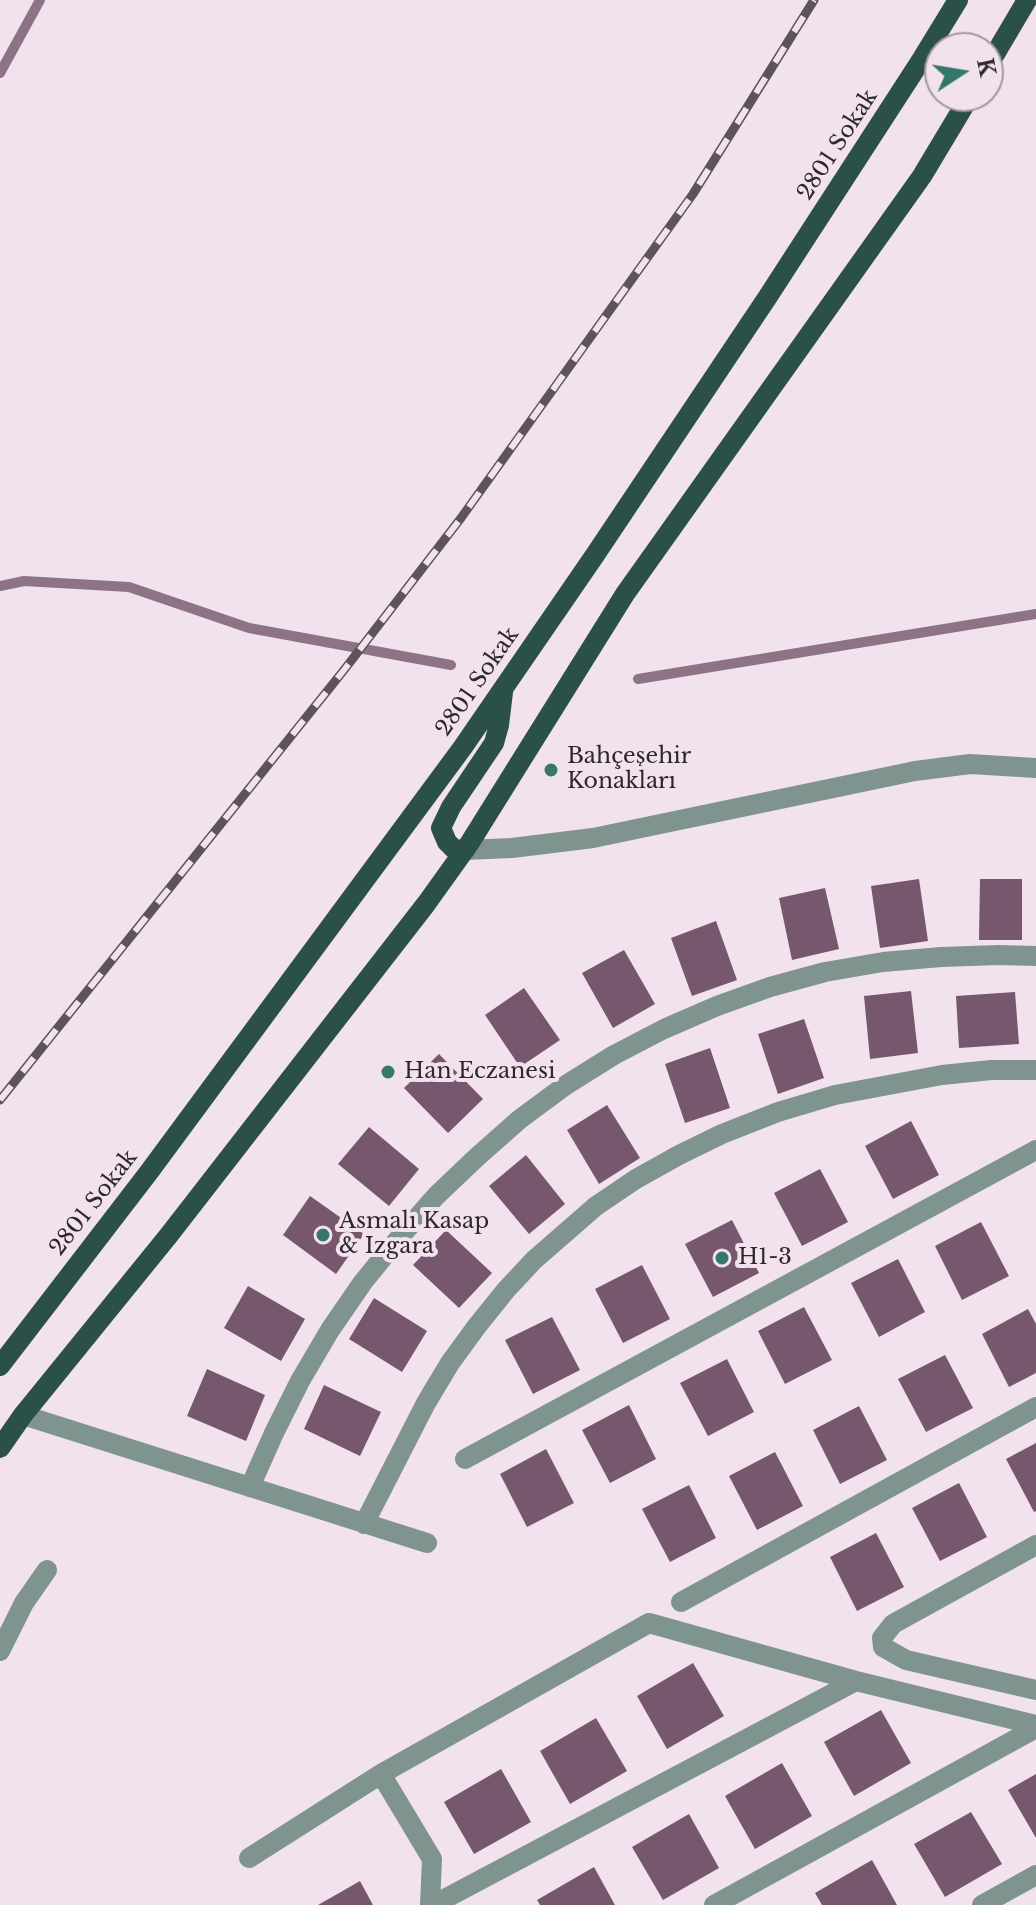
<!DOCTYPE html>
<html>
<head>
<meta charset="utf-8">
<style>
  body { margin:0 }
  #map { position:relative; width:1036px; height:1905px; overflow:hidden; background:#f2e2ed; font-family:"Libre Baskerville",serif }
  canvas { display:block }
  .north { position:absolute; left:924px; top:32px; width:80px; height:80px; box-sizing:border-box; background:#f2e2ed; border:2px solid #a498a0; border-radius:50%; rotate:78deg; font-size:22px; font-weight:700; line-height:32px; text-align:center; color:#2e282c }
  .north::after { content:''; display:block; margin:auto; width:28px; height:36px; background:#357769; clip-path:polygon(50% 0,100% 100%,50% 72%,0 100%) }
</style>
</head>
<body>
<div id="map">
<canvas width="1036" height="1905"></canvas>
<div class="north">K</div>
</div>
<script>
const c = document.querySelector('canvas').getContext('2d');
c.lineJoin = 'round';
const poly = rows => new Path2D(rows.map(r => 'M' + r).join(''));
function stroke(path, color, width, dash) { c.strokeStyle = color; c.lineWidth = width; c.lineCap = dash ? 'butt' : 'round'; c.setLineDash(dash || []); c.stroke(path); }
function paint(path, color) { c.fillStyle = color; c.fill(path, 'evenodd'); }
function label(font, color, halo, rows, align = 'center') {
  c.font = font + ' "Libre Baskerville",serif'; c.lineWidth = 8; c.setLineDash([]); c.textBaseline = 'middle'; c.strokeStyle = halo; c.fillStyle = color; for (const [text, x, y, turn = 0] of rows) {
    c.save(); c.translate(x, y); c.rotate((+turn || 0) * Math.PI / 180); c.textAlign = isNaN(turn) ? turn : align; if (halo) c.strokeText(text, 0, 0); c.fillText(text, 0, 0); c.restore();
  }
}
const stream = poly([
  [0,73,40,0],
  [0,586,24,581,129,587,249,628,451,665],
  [638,679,1036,614]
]);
const building = poly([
  [919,879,928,941,880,948,871,886],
  [980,879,1022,879,1022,940,979,940],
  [825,888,839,949,792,960,779,898],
  [716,921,737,980,692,996,671,938],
  [624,950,655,1004,613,1028,582,973],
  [524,988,560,1040,520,1067,485,1015],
  [911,991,918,1053,870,1059,864,996],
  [1015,992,1019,1044,959,1048,956,996],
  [804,1019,824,1078,778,1094,758,1034],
  [710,1048,730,1108,685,1123,665,1064],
  [439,1054,483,1099,448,1133,404,1088],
  [607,1105,640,1158,599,1184,567,1130],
  [911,1121,939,1175,893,1199,865,1146],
  [369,1127,419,1169,389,1206,338,1164],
  [526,1155,565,1204,529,1234,489,1186],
  [820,1169,848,1222,802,1246,774,1193],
  [310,1196,364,1234,336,1274,283,1235],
  [732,1220,759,1273,713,1297,685,1244],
  [981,1222,1009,1276,962,1300,935,1246],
  [446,1230,492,1273,459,1308,413,1265],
  [898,1259,925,1312,879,1337,851,1283],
  [642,1265,670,1319,623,1343,595,1289],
  [248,1286,305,1319,281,1361,224,1328],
  [374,1298,427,1331,402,1372,349,1339],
  [804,1307,832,1360,785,1384,758,1331],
  [1028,1309,1036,1324,1036,1373,1009,1387,982,1334],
  [552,1317,580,1370,533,1394,505,1340],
  [945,1355,973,1408,926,1432,898,1379],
  [727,1359,754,1412,708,1436,680,1383],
  [207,1369,265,1395,246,1441,187,1416],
  [324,1385,381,1412,360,1456,304,1429],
  [629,1405,656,1459,610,1483,582,1430],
  [859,1406,887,1460,840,1484,813,1430],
  [1036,1443,1036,1511,1034,1512,1006,1459],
  [546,1449,574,1503,527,1527,500,1474],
  [775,1452,803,1506,757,1530,729,1476],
  [959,1483,987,1537,940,1561,912,1508],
  [689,1485,716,1538,670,1562,642,1509],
  [876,1533,904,1587,857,1611,830,1557],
  [693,1663,724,1716,667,1749,637,1696],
  [881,1710,911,1763,854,1796,824,1742],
  [596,1718,627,1771,570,1804,540,1751],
  [782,1763,812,1816,755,1849,725,1796],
  [501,1769,531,1822,474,1854,444,1802],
  [1036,1774,1036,1838,1008,1790],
  [971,1812,1002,1864,945,1897,914,1844],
  [689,1814,719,1868,663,1900,632,1847],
  [872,1860,897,1905,822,1905,815,1893],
  [594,1867,615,1905,540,1905,537,1900],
  [360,1881,373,1905,318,1905]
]);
const minor = poly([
  [465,850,512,848,593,838,915,771,970,764,1036,768],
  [23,1415,427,1543],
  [465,1459,1036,1150],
  [250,1487,274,1433,300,1381,330,1330,363,1282,399,1238,436,1196,477,1157,520,1119,566,1085,614,1055,664,1029,717,1006,770,987,825,972,883,962,941,957,999,955,1036,956],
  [364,1524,426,1403,450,1363,477,1326,506,1290,534,1260,596,1206,636,1179,679,1155,722,1134,778,1112,835,1095,942,1075,991,1070,1036,1070],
  [1036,1545,893,1624,882,1638,883,1647,906,1660,1036,1690],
  [681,1602,1036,1407],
  [0,1651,24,1603,47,1570],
  [381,1774,432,1859,430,1905],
  [249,1858,381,1774,649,1623,856,1681,1036,1725],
  [433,1905,856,1681],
  [714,1905,1036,1728],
  [982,1905,1036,1875]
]);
const major = poly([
  [988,66,1027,0],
  [465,850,454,849,447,842,441,828,451,807,494,743,499,725,503,692],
  [0,1366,149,1172,463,747,595,555,767,298,920,62,958,0],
  [0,1448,23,1415,169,1235,426,904,469,844,625,594,922,176,970,96]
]);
const rail = poly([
  [0,1100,344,670,461,518,693,194,814,0]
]);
const markers = [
  [551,770,8,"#357769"],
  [388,1072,8,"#357769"],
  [323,1235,8,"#357769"],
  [722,1258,8,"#357769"]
];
const streetNames = [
  ["2801 Sokak",838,145,-57],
  ["2801 Sokak",478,682,-55],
  ["2801 Sokak",94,1203,-52]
];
const poiNames = [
  ["Bahçeşehir",567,757],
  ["Konakları",567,782],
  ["Han Eczanesi",404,1072],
  ["Asmalı Kasap",339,1222],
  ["& Izgara",339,1247],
  ["H1-3",738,1258]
];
stroke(stream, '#8d7385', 10);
paint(building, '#77576d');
stroke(minor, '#80948f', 20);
stroke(major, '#2b5047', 20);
stroke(rail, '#5c5459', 9);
stroke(rail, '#f2e2ed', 6, [18]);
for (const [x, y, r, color] of markers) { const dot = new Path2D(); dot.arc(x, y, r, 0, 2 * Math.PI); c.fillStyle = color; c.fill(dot); stroke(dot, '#f2e2ed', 3); }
label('22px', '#2e282c', '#f2e2ed', streetNames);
label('22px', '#2e282c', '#f2e2ed', poiNames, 'left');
</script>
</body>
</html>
